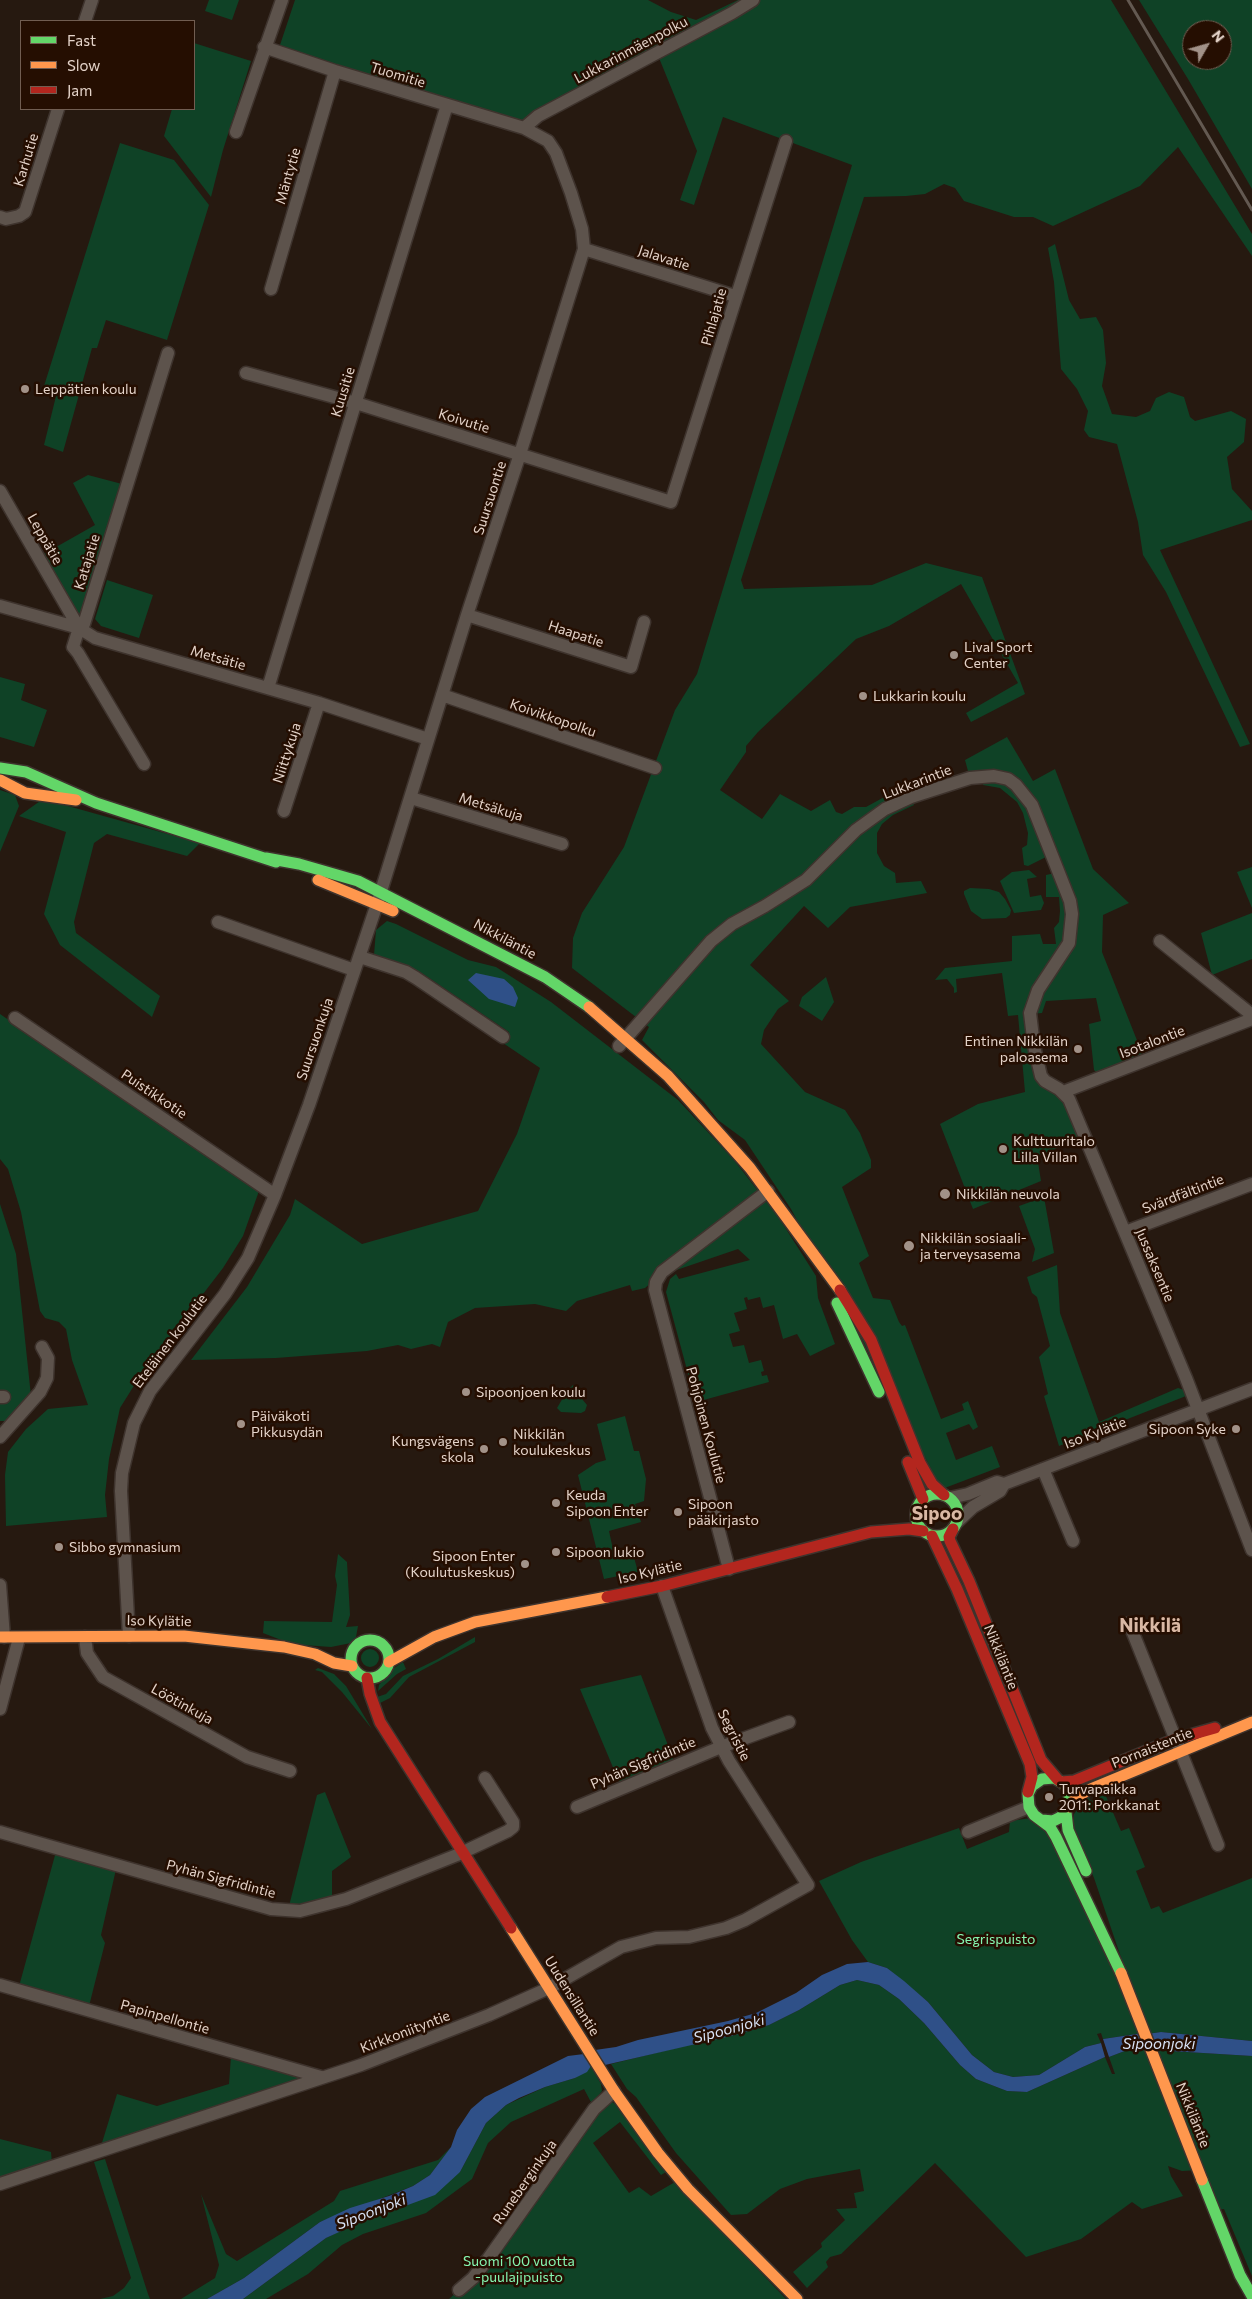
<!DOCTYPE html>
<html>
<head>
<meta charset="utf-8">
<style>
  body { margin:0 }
  #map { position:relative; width:1252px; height:2299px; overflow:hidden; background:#261910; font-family:Commissioner,sans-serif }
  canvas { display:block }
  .legend { position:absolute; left:20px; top:20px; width:175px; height:90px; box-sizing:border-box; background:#250e01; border:1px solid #715d51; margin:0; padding:6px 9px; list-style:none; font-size:15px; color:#e4d3c9 }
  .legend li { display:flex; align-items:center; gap:10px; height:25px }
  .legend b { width:25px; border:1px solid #715d51 }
  .north { position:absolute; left:1182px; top:20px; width:50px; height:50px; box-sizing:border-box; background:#250e01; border:1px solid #715d51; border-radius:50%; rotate:52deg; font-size:14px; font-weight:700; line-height:20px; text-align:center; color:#e4d3c9 }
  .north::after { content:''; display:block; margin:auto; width:18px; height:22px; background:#a29288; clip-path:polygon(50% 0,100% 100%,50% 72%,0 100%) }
</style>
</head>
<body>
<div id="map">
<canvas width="1252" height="2299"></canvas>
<ul class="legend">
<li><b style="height:6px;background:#63d668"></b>Fast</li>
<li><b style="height:6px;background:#ff974d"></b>Slow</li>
<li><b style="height:6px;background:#b3261e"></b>Jam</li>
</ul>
<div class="north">N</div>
</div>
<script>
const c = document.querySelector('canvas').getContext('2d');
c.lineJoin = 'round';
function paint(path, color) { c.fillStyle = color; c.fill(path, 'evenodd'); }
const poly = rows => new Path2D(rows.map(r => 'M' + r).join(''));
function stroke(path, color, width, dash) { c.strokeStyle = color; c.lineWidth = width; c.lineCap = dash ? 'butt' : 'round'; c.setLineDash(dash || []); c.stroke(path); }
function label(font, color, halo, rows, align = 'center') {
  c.font = font + ' Commissioner,sans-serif'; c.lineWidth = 5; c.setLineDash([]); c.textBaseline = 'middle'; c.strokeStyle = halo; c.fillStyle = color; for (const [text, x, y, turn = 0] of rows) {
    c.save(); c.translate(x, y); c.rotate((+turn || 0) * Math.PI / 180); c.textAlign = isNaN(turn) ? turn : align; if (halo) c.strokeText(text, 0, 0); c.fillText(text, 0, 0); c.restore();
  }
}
const green = poly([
  [209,0,239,0,232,20,205,11],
  [295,0,648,0,671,12,696,20,738,0,1111,0,1252,234,1252,256,1178,147,1140,186,1053,226,1033,217,1014,217,964,201,955,188,944,184,925,194,906,196,864,197,741,580,744,589,872,585,926,563,982,577,1025,694,971,722,966,713,1018,683,961,584,889,626,856,639,758,732,746,746,746,752,720,790,762,819,780,794,811,811,830,800,836,812,842,814,854,807,866,807,899,789,908,793,914,805,893,815,882,824,877,833,877,853,884,866,895,873,896,883,921,881,927,893,850,907,828,928,804,906,750,965,789,1001,778,1009,764,1030,761,1044,805,1092,845,1110,860,1133,871,1160,871,1168,842,1187,869,1256,859,1263,873,1298,890,1300,899,1322,902,1326,905,1325,941,1419,964,1410,962,1404,968,1401,978,1427,973,1430,969,1424,946,1433,956,1460,992,1446,1000,1467,942,1489,791,1209,745,1140,718,1120,704,1102,642,1040,649,1027,572,968,573,938,582,913,624,847,675,710,697,674,852,165,723,117,694,205,680,200,697,151,657,53,526,125,290,52,280,45],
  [1139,0,1252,0,1252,189,1188,79],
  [1192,30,1222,30,1222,60,1192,60],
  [194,43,251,61,223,150,211,197,164,136,172,109,194,109],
  [120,143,174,160,209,205,167,340,106,320,97,348,92,348,63,452,44,445,57,392,44,386],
  [1055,244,1069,300,1080,319,1096,317,1103,330,1106,363,1102,386,1112,414,1136,417,1150,411,1156,398,1169,392,1184,397,1190,417,1195,421,1231,411,1246,419,1244,442,1227,457,1232,489,1252,511,1252,520,1160,550,1250,744,1240,747,1166,592,1143,555,1138,522,1117,444,1089,437,1084,430,1088,411,1077,389,1061,369,1054,282,1048,248],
  [88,475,122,484,84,618,78,617,42,555,95,525,73,483],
  [107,580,153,595,139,638,101,626,95,619],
  [0,672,0,677,25,684,21,700,47,710,34,747,0,737],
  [1007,737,1033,781,1055,769,1093,869,1129,903,1103,915,1102,952,1144,1058,1102,1078,1094,1070,1089,1024,1101,1021,1096,998,1046,1001,1042,1013,1030,1014,1041,1076,1063,1092,1086,1137,1037,1156,1041,1181,973,1209,940,1124,978,1104,1025,1092,1018,1015,1008,1016,1002,973,956,979,957,992,954,993,954,988,947,979,935,980,945,968,1012,961,1012,936,1040,934,1043,944,1056,944,1054,928,1059,922,1060,911,1059,897,1046,897,1046,875,1059,872,1052,854,1028,866,1024,865,1022,848,1027,845,1028,833,1023,813,1017,802,1000,788,983,785,984,777,970,778,968,771,965,760],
  [0,790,15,795,19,806,0,852],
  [43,799,200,843,187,856,107,834,94,843,74,922,76,933,160,996,152,1017,60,945,44,914,66,832,19,816],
  [1252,867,1252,908,1237,872],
  [1029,870,1037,877,1027,879,1030,897,1041,895,1044,903,1041,910,1014,913,1000,881,1012,872],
  [970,888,989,889,999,892,1005,899,1011,910,1010,915,1006,918,982,919,971,911,964,894,964,891],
  [1252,913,1252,959,1212,975,1201,933],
  [387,921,396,924,468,960,496,967,551,1002,678,1100,734,1160,779,1218,816,1276,818,1298,835,1344,810,1356,797,1334,783,1339,774,1305,763,1308,760,1297,748,1300,747,1297,744,1298,747,1309,734,1313,740,1331,729,1334,733,1347,744,1345,749,1363,761,1360,764,1371,761,1372,762,1376,767,1375,769,1382,700,1401,693,1392,666,1292,670,1279,676,1274,679,1279,750,1260,738,1249,659,1276,645,1288,632,1291,630,1285,577,1301,566,1311,535,1304,475,1308,448,1322,440,1347,432,1344,411,1349,398,1345,367,1351,276,1358,191,1360,247,1287,290,1215,295,1199,362,1244,478,1211,517,1134,540,1068,503,1043,509,1032,420,972,374,955,376,930],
  [826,977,834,1002,822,1021,799,1006,802,997],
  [0,1014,259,1191,243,1236,223,1268,140,1376,120,1408,109,1459,105,1495,107,1517,6,1526,5,1475,8,1452,26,1429,48,1409,88,1405,72,1360,66,1329,59,1322,45,1318,40,1311,21,1212,8,1169,0,1159],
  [1044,1197,1054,1253,1032,1262,1035,1249,1019,1206],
  [0,1204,16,1254,31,1396,6,1421,0,1421],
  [1057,1265,1060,1313,1099,1422,1178,1388,1184,1390,1186,1396,1059,1446,1044,1396,1048,1394,1039,1357,1050,1346,1037,1297,1032,1293,1027,1277],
  [573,1385,581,1388,583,1391,582,1399,587,1405,585,1411,581,1413,561,1412,557,1408,567,1391],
  [625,1416,634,1451,639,1451,646,1479,644,1501,635,1504,641,1522,609,1531,614,1554,632,1550,638,1572,604,1579,578,1475,596,1463,606,1460,597,1424],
  [338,1554,347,1562,350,1615,346,1627,358,1626,356,1637,351,1643,331,1647,303,1645,289,1643,263,1633,264,1621,332,1622,337,1585,335,1576],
  [475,1637,475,1642,409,1677,390,1698,380,1703,377,1697,386,1694,403,1676,438,1659],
  '361 1658a9 9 0 1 1 18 0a9 9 0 1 1-18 0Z',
  [403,1662,406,1669,397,1674,378,1691,379,1685,394,1668],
  [318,1668,334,1674,346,1686,372,1729,342,1692,322,1672,315,1670],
  [641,1675,674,1761,620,1784,580,1689],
  [325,1792,351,1857,332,1871,332,1900,314,1905,289,1906,317,1795],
  [1105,1794,1121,1831,1129,1828,1145,1867,1136,1871,1151,1909,1159,1906,1163,1913,1252,1878,1252,2041,1161,2032,1147,2034,1094,1878,1073,1830,1074,1814,1088,1796,1091,1801],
  [1031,1818,1045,1827,1143,2033,1103,2039,1101,2033,1097,2034,1101,2043,1085,2047,1039,2075,1013,2077,994,2072,972,2055,928,2002,887,1968,868,1962,852,1940,819,1881,861,1862,959,1828,967,1849,1009,1832,1010,1821],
  [57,1848,117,1865,101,1935,105,1943,88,2010,18,1990],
  [857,1980,879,1985,899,1999,924,2023,960,2065,976,2079,1007,2091,1027,2092,1105,2057,1112,2074,1115,2074,1109,2057,1130,2049,1148,2047,1154,2050,1252,2056,1252,2276,1224,2209,1215,2210,1199,2170,1182,2171,1168,2166,1171,2176,1183,2196,1142,2209,1132,2202,1081,2239,1026,2257,935,2163,841,2254,830,2257,826,2262,828,2267,807,2288,793,2272,822,2247,821,2243,845,2220,836,2209,857,2208,854,2193,864,2191,860,2169,807,2179,780,2189,747,2214,731,2215,676,2153,636,2097,627,2089,611,2064,769,2025,799,2010,840,1985],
  [231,2056,303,2075,305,2080,101,2146,117,2094,157,2106,229,2084],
  [591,2066,601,2084,602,2091,592,2104,584,2089,511,2122,488,2143,472,2179,426,2213,363,2234,342,2245,308,2274,266,2299,243,2299,326,2238,460,2172,486,2123,506,2105,545,2087,575,2078],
  [605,2097,615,2104,666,2172,661,2175,620,2122,593,2143,629,2193,639,2187,651,2196,675,2182,786,2299,449,2299,459,2290],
  [0,2139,51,2152,52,2163,0,2179],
  [451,2147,430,2175,413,2186,320,2222,244,2278,207,2299,181,2299,215,2278,219,2265,201,2194,226,2254,237,2261,334,2201,340,2191,438,2160],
  [105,2159,148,2294,150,2299,100,2299,113,2296,124,2288,131,2278,94,2162]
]);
const water = poly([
  [476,973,504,979,513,987,518,998,515,1007,489,999,468,980],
  [868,1962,887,1968,904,1981,928,2002,972,2055,994,2072,1013,2077,1039,2075,1085,2047,1101,2043,1105,2057,1027,2092,1007,2091,976,2079,960,2065,924,2023,899,1999,879,1985,857,1980,840,1985,799,2010,769,2025,735,2035,605,2065,595,2050,616,2047,638,2040,728,2021,756,2013,796,1993,822,1975,847,1964],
  [1161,2032,1252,2041,1252,2056,1154,2050,1147,2034],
  [1143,2033,1148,2047,1130,2049,1109,2057,1103,2039],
  [584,2054,591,2066,587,2072,575,2078,545,2087,519,2098,506,2105,486,2123,460,2172,435,2195,359,2223,326,2238,243,2299,207,2299,244,2278,320,2222,350,2208,389,2196,413,2186,430,2175,451,2147,457,2130,471,2109,485,2097,568,2056]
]);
const street = poly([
  [85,21,92,0],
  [524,128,538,116,732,13,753,0],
  [236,132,282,0],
  [0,217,6,219,19,216,25,212,58,109],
  [584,249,735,296],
  [271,289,335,71],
  [246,373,356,403,671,502,786,141],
  [0,491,79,628],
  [0,606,79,628,95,638,319,703,428,739],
  [467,615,631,667,644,622],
  [268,688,447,105],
  [442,695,655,768],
  [144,764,78,653,73,647,79,628,84,624,168,353],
  [411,798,562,844],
  [284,811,319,703],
  [218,922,354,970],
  [1160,941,1252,1015],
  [360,957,406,972,416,978,503,1037],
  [15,1018,275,1195],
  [619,1046,711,941,732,924,765,906,806,880,856,830,885,809,911,797,970,778,994,776,1008,779,1016,785,1032,805,1070,901,1072,914,1069,943,1038,990,1030,1013,1034,1046,1041,1076,1045,1081,1059,1089,1069,1099,1186,1378,1252,1550],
  [1063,1092,1252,1019],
  [1125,1232,1252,1184],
  [0,1397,4,1397],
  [0,1437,40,1392,47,1378,48,1358,42,1347],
  [1043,1469,1073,1541],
  [950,1498,968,1494,997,1482,1004,1484],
  [957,1522,973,1507,1000,1491,1004,1484,1252,1389],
  [729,1569,655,1290,656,1282,662,1272,768,1191],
  [0,1585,4,1637],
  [1129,1623,1218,1845],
  [129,1636,121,1491,122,1473,134,1423,150,1391,225,1294,248,1258,275,1195,309,1105,377,904,467,615,520,454,584,249,582,229,571,193,556,153,548,141,524,128,335,71,264,47],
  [85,1637,87,1653,103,1677,247,1757,290,1771],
  [0,1709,19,1638],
  [577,1807,721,1747,789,1722],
  [0,1832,271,1909,300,1911,346,1899,457,1855,508,1831,513,1827,513,1822,485,1778],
  [968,1832,1029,1807],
  [0,1985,321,2077],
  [0,2184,361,2065,489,2015,549,1988,621,1947,656,1938,689,1937,726,1928,745,1920,808,1885,729,1761,712,1728,662,1586],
  [459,2290,473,2278,488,2259,594,2109,614,2091]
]);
const fast = poly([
  [0,768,26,772,96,803,276,862],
  [266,858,299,864,358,881,545,977,589,1007],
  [837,1303,879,1392],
  '916 1515a21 21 0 1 1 42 0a21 21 0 1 1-42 0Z',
  '351 1659a19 19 0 1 1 38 0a19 19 0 1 1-38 0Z',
  [1066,1812,1068,1830,1086,1871],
  [1042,1820,1053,1821,1061,1817,1070,1804,1068,1789,1063,1783,1054,1778,1042,1779,1032,1786,1028,1794,1029,1807,1034,1815,1050,1827,1056,1837,1121,1973],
  [1202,2180,1240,2275,1252,2296]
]);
const slow = poly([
  [0,780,25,793,76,800],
  [318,880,393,911],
  [589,1007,668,1076,750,1168,840,1290],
  [0,1637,184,1636,284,1647,315,1654,334,1663,352,1666],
  [389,1662,434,1637,475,1622,607,1597],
  [1069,1807,1076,1798,1088,1790,1252,1722],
  [511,1928,614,2091,658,2153,688,2189,797,2299],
  [1121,1973,1202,2180]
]);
const jam = poly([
  [840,1290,871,1340,920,1463,932,1484,944,1495],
  [908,1462,923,1499],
  [953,1529,949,1537,950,1541,969,1581,1041,1760,1058,1780],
  [932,1536,957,1589,1030,1764,1032,1777,1028,1792],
  [607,1597,662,1586,871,1532,909,1529,923,1531],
  [367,1678,370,1694,380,1722,511,1928],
  [1061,1782,1074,1781,1176,1739,1215,1728]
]);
const rail = poly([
  [1128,0,1252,210]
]);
const markers = [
  [25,389,5,"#a29288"],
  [954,655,5,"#a29288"],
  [863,696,5,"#a29288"],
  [1078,1049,5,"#a29288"],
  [1003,1149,5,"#a29288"],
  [945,1194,6,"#a29288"],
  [909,1246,6,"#a29288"],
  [466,1392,5,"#a29288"],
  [241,1424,5,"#a29288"],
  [1236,1429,5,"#a29288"],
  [503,1442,5,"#a29288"],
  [484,1449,5,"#a29288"],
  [556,1503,5,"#a29288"],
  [678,1512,5,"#a29288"],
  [59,1547,5,"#a29288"],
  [556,1552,5,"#a29288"],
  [525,1564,5,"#a29288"],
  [1049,1797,5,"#a29288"]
];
const streetNames = [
  ["Lukkarinmäenpolku",631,50,-28],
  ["Tuomitie",398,75,17],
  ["Karhutie",26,160,-73],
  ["Mäntytie",288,176,-74],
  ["Jalavatie",664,258,18],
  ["Pihlajatie",714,317,-74],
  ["Kuusitie",343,392,-73],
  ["Koivutie",464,421,17],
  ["Suursuontie",490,498,-72],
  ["Leppätie",45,539,60],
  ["Katajatie",87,562,-73],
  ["Haapatie",576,634,18],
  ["Metsätie",218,658,16],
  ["Koivikkopolku",553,718,19],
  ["Niittykuja",287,753,-72],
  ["Lukkarintie",917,782,-21],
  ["Metsäkuja",491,807,17],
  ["Nikkiläntie",505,939,28],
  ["Suursuonkuja",315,1039,-71],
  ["Isotalontie",1152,1042,-21],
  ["Puistikkotie",154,1094,34],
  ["Svärdfältintie",1183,1194,-21],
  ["Jussaksentie",1155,1265,67],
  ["Eteläinen koulutie",170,1341,-53],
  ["Pohjoinen Koulutie",706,1425,75],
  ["Iso Kylätie",1095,1433,-21],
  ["Iso Kylätie",650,1572,-13],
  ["Iso Kylätie",159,1621,1],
  ["Nikkiläntie",1001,1657,68],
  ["Löötinkuja",182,1704,29],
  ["Segristie",734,1735,63],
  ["Pornaistentie",1152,1748,-22],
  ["Pyhän Sigfridintie",643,1763,-23],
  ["Pyhän Sigfridintie",221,1879,15],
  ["Uudensillantie",572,1996,58],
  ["Papinpellontie",165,2017,16],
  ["Kirkkoniityntie",405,2032,-21],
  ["Nikkiläntie",1193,2115,68],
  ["Runeberginkuja",525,2182,-55]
];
const poiNames = [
  ["Leppätien koulu",35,389],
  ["Lival Sport",964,647],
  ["Center",964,663],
  ["Lukkarin koulu",873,696],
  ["Entinen Nikkilän",1068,1041,"right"],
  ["paloasema",1068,1057,"right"],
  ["Kulttuuritalo",1013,1141],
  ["Lilla Villan",1013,1157],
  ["Nikkilän neuvola",956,1194],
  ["Nikkilän sosiaali-",920,1238],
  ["ja terveysasema",920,1254],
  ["Sipoonjoen koulu",476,1392],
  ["Päiväkoti",251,1416],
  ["Pikkusydän",251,1432],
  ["Sipoon Syke",1226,1429,"right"],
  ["Nikkilän",513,1434],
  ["koulukeskus",513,1450],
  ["Kungsvägens",474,1441,"right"],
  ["skola",474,1457,"right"],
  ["Keuda",566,1495],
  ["Sipoon Enter",566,1511],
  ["Sipoon",688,1504],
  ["pääkirjasto",688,1520],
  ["Sibbo gymnasium",69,1547],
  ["Sipoon lukio",566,1552],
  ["Sipoon Enter",515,1556,"right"],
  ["(Koulutuskeskus)",515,1572,"right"],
  ["Turvapaikka",1059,1789],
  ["2011: Porkkanat",1059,1805]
];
const parkNames = [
  ["Segrispuisto",996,1939],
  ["Suomi 100 vuotta",519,2261],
  ["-puulajipuisto",519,2277]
];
const waterNames = [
  ["Sipoonjoki",729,2029,-15],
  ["Sipoonjoki",1159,2044],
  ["Sipoonjoki",371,2212,-21]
];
const districtNames = [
  ["Sipoo",937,1514],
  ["Nikkilä",1150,1626]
];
paint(green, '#0f4226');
paint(water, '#2f5088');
stroke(street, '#3e332d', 15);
stroke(fast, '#3e332d', 14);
stroke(slow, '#3e332d', 14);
stroke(jam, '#3e332d', 14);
stroke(street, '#5d534c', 12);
stroke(fast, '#63d668', 11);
stroke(slow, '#ff974d', 11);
stroke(jam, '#b3261e', 11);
stroke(rail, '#635951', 3);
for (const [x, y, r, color] of markers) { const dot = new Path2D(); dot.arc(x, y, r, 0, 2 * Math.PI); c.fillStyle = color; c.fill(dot); stroke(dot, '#250e01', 2); }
label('14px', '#e4d3c9', '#250e01', streetNames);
label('14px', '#e4d3c9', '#250e01', poiNames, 'left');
label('14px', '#85f5b0', '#250e01', parkNames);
label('italic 15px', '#d8e3f6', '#250e01', waterNames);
label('bold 19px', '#d9b8a4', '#250e01', districtNames);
</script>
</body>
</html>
